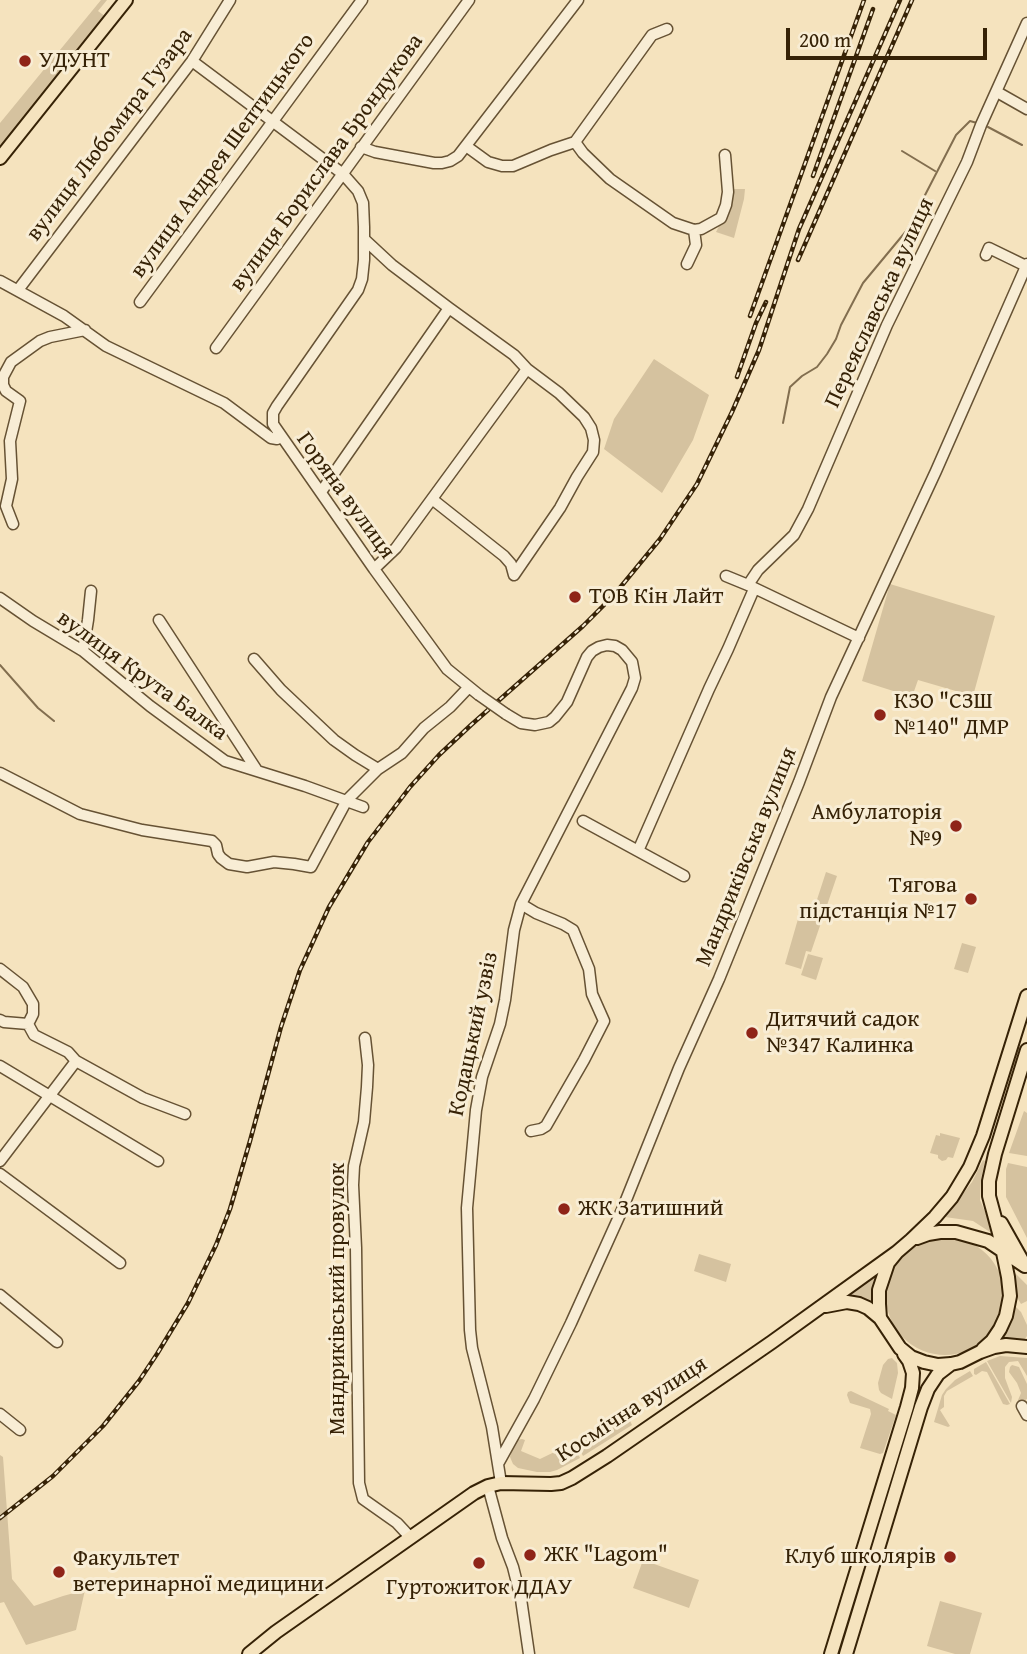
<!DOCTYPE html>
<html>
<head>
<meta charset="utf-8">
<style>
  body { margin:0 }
  #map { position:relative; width:1027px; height:1654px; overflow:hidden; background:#f5e3be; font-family:"Gentium Book Plus",serif }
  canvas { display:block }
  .scale { position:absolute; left:786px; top:28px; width:201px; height:32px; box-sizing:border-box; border:4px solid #362206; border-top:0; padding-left:9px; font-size:21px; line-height:24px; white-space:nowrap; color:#362206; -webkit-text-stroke:5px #f8edd5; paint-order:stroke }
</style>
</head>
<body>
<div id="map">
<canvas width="1027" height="1654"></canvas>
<div class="scale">200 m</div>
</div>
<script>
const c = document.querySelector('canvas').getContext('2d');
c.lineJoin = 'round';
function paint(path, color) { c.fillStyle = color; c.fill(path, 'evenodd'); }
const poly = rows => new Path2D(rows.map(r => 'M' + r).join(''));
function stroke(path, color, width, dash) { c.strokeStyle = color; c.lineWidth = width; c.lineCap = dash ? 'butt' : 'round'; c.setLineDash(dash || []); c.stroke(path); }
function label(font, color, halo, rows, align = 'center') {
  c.font = font + ' "Gentium Book Plus",serif'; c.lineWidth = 6; c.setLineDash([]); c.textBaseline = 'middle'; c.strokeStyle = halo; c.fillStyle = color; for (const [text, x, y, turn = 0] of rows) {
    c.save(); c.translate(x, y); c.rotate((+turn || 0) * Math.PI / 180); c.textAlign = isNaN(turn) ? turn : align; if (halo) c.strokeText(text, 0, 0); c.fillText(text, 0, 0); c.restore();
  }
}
const green = poly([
  [101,0,107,0,98,11,106,17,0,150,0,123],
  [734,189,745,189,744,199,734,238,716,232,733,199],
  [654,359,709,395,693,440,662,493,604,449,614,419],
  [890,584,995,616,973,696,918,680,912,697,862,681],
  [826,872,837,876,811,952,806,951,801,969,785,964,798,919,811,918],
  [962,943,976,947,968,973,954,969],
  [808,954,823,958,816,980,801,975],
  [1024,1111,1027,1113,1027,1156,1009,1153],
  [940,1133,960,1138,953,1158,948,1157,946,1160,942,1161,938,1158,938,1155,930,1153,936,1135,940,1136],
  [983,1160,985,1161,981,1179,980,1200,994,1233,993,1234,973,1221,945,1217,972,1182],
  [1008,1163,1027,1167,1027,1238,1006,1197,1006,1169],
  '886 1296a59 59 0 1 1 118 0a59 59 0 1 1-118 0Z',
  [699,1254,731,1264,726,1282,694,1271],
  [879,1271,874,1286,873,1302,858,1296,841,1296],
  [1013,1273,1015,1273,1027,1285,1027,1301,1021,1304,1015,1294],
  [1014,1305,1021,1312,1027,1325,1027,1336,1023,1341,1003,1338],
  [1000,1356,1027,1358,1027,1376,1018,1361,1009,1362,1005,1367,1005,1378,1012,1397,1011,1403,987,1361],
  [892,1358,897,1363,898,1373,892,1399,881,1393,879,1390,878,1383,883,1365,888,1359],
  [986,1362,1010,1404,1007,1405,1003,1404,987,1372,982,1371,976,1375,974,1374,974,1369],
  [1012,1365,1019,1367,1027,1384,1027,1399,1016,1405,1021,1393,1017,1383,1009,1372,1010,1367],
  [970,1371,973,1376,947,1391,944,1396,944,1407,940,1410,950,1426,948,1427,934,1422,942,1395,946,1389,955,1380],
  [851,1391,889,1409,888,1411,896,1415,883,1453,880,1454,860,1448,871,1414,870,1409,850,1403,847,1395,848,1392],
  [627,1414,632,1425,583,1456,575,1441],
  [522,1439,525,1440,521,1451,540,1459,573,1443,580,1458,557,1470,550,1472,537,1472,518,1468,513,1464,510,1457,511,1453,517,1440],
  [0,1455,3,1457,12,1579,34,1606,63,1596,85,1590,76,1630,26,1645,4,1602,0,1603],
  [643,1560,699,1580,689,1608,633,1588],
  [940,1601,982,1613,970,1654,955,1654,927,1646]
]);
const stream = poly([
  [988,127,1022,145],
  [902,151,935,171],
  [783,423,790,387,802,376,817,367,827,354,836,339,841,325,863,283,907,230,956,135,970,121,977,123],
  [0,665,38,708,54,721]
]);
const minor = poly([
  [192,61,343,174,358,191,363,203,364,227,364,260,362,279,358,290,277,406,273,413,273,424,374,569,447,669,479,695],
  [997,92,1027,109],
  [575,142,583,153,610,179,673,223,694,230,696,245,687,264],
  [466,146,488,162,502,166,513,166,551,150,575,142,652,35,667,29],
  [361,147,375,152,434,163,442,163,450,161,458,156,578,0],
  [694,230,701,229,721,218,726,205,728,192,725,155],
  [364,239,392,265,449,308,514,355,527,369,559,393,584,417,591,428,594,440,593,452,577,477,560,508,514,575],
  [986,255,989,248,1026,266],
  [0,281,64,316,106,346,224,403,271,438,277,439,281,437],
  [18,290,192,61,230,0],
  [140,302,362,0],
  [216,348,469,0],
  [321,492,449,308],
  [432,499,504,556,511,564,514,575],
  [13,524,6,506,12,479,10,441,20,401,6,391,3,385,3,377,11,362,40,341,50,337,85,330],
  [374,569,396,548,527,369],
  [726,576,748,585,859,638],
  [748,585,758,570,794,535,808,509,887,325,967,162,981,125,1027,23],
  [0,598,33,621,83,651,150,706,225,761,305,786,363,807],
  [159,620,256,769],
  [83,651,88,620,91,591],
  [254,659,281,690,334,740,355,755,378,769],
  [0,773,80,814,142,830,212,841,216,845,218,854,221,858,229,864,247,867,274,862,294,864,311,867,347,800,378,769,402,753,424,728,450,707,469,687],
  [583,821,684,876],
  [638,851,709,689,728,649,754,589],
  [521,904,536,913,563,924,573,930,589,969,592,994,604,1021,584,1060,546,1126,541,1129,531,1131],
  [0,969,23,987,33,1004,33,1014,28,1024],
  [0,1020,4,1022,28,1024,34,1035,68,1052,76,1061,143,1098,185,1114],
  [365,1038,368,1065,367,1087,364,1122,354,1166,353,1185,356,1248,359,1483,363,1499,397,1523,410,1537],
  [0,1066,158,1161],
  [0,1161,76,1061],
  [0,1174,120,1263],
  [0,1295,57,1342],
  [1022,1406,1027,1415],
  [0,1414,20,1430],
  [499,1462,534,1399,571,1323,622,1210,679,1068,719,979,799,782,831,697,936,471,1027,264],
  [501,1483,492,1427,472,1348,470,1330,467,1208,476,1110,482,1077,500,1024,505,1000,514,930,521,904,632,688,635,678,632,662,622,650,615,646,607,645,599,647,592,651,587,657,567,702,555,717,549,722,535,725,521,723,506,714],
  [488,1486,502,1538,513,1567,521,1599,529,1654]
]);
const major = poly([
  [0,158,126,0],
  [1027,996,983,1136,970,1167,952,1197,935,1217,911,1240,897,1252,888,1263,879,1290,879,1304,880,1318,900,1348,911,1357,924,1362,938,1365,951,1364,960,1362,980,1352,994,1347,1006,1345,1027,1347],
  [1001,1223,1023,1262],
  [917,1238,928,1234,940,1232,956,1232,988,1241,1025,1266],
  [826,1306,847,1302,859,1304,868,1308,880,1318],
  [983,1349,992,1341,1000,1329,1006,1316,1010,1296,1008,1277,999,1233,989,1196,989,1181,995,1154,1027,1050],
  [249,1654,276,1632,474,1493,488,1486,501,1483,551,1484,561,1483,572,1478,607,1456,772,1342,897,1252],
  [831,1654,907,1407,912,1388,913,1373,909,1361,904,1354],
  [846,1654,921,1407,928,1389,938,1374,951,1364]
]);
const rail = poly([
  [813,176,873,9],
  [798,260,912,0],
  [750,316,864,0],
  [737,377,756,323,766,302],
  [0,1518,53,1476,103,1426,139,1381,157,1354,188,1303,216,1245,230,1209,250,1141,281,1027,300,970,329,907,368,842,410,787,439,755,471,725,583,626,614,595,660,539,697,484,732,412,759,350,799,229,900,0]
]);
const minorBridge = poly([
  [479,695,506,714]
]);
const markers = [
  [25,61,7,"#8f2418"],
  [575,597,7,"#8f2418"],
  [880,715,7,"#8f2418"],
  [956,826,7,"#8f2418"],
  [971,899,7,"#8f2418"],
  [752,1033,7,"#8f2418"],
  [564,1209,7,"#8f2418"],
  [530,1555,7,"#8f2418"],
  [950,1557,7,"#8f2418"],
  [479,1563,7,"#8f2418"],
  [59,1572,7,"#8f2418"]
];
const poiNames = [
  ["УДУНТ",39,61],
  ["ТОВ Кін Лайт",589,597],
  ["КЗО \"СЗШ",894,702],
  ["№140\" ДМР",894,728],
  ["Амбулаторія",942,813,"right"],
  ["№9",942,839,"right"],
  ["Тягова",957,886,"right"],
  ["пiдстанцiя №17",957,912,"right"],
  ["Дитячий садок",766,1020],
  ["№347 Калинка",766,1046],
  ["ЖК Затишний",578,1209],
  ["ЖК \"Lagom\"",544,1555],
  ["Клуб школярів",936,1557,"right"],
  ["Факультет",73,1559],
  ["ветеринарної медицини",73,1585],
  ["Гуртожиток ДДАУ",479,1588,"center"]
];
const streetNames = [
  ["вулиця Любомира Гузара",110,135,-53],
  ["вулиця Андрея Шептицького",223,156,-54],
  ["вулиця Борислава Брондукова",327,163,-54],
  ["Переяславська вулиця",880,303,-65],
  ["Горяна вулиця",345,496,54],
  ["вулиця Крута Балка",142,676,36],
  ["Мандриківська вулиця",747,857,-68],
  ["Кодацький узвіз",474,1034,-78],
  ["Мандриківський провулок",338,1299,-90],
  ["Космічна вулиця",632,1410,-33]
];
paint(green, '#d5c29f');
stroke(stream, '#826e4f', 2);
stroke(minor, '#665234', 13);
stroke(major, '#362206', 16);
stroke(minor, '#f8edd5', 10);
stroke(major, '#f5e3be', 12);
stroke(rail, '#362206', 4.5);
stroke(rail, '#f8edd5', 2, [5]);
stroke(minorBridge, '#665234', 13, []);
stroke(minorBridge, '#f8edd5', 10);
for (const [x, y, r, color] of markers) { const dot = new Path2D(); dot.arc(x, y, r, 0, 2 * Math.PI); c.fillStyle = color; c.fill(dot); stroke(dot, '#f8edd5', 2.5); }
label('23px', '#362206', '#f8edd5', poiNames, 'left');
label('23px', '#362206', '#f8edd5', streetNames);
</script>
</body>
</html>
